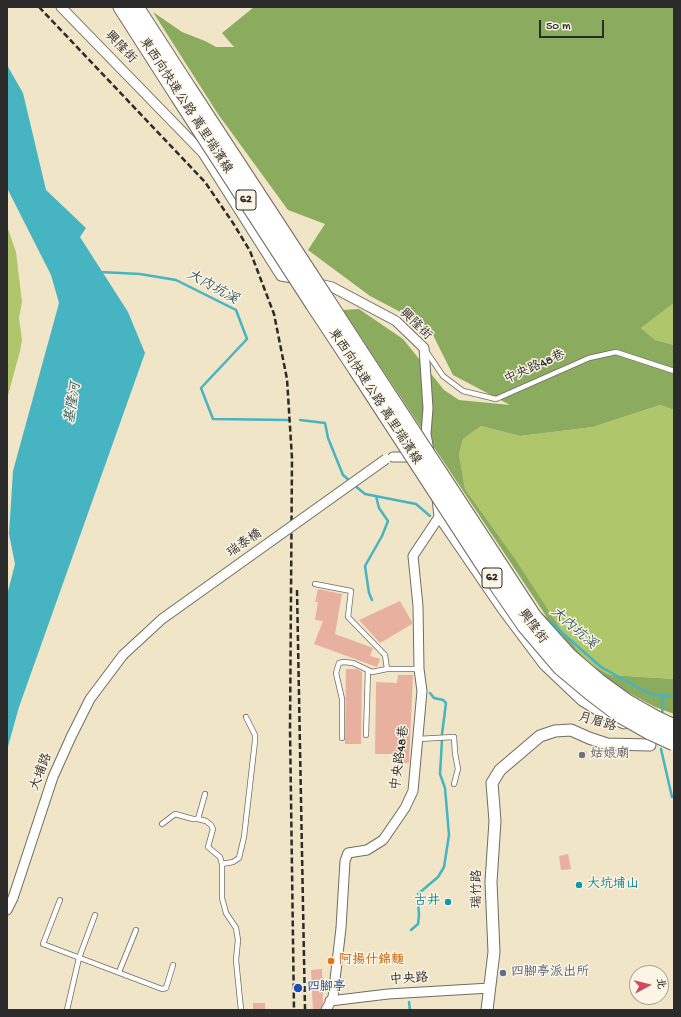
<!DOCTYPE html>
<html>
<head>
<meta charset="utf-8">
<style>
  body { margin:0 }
  #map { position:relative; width:681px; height:1017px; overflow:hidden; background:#f0e5c7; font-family:"Gochi Hand","LXGW WenKai TC",sans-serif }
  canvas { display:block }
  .frame { position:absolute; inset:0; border:8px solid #2b2b2b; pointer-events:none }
  .north { position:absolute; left:629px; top:965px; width:40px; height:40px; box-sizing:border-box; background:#fcf5e5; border:1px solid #a8a49b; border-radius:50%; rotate:83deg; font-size:11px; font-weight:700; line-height:16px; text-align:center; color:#2b2b2b }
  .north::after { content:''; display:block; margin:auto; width:14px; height:18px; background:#d1495b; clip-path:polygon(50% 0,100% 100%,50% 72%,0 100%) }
  .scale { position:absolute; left:539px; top:20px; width:65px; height:18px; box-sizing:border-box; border:2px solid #2b2b2b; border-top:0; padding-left:5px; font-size:12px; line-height:14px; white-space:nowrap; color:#2b2b2b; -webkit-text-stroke:3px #fcf5e5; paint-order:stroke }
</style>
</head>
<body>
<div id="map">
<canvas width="681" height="1017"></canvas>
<div class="frame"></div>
<div class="north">北</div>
<div class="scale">50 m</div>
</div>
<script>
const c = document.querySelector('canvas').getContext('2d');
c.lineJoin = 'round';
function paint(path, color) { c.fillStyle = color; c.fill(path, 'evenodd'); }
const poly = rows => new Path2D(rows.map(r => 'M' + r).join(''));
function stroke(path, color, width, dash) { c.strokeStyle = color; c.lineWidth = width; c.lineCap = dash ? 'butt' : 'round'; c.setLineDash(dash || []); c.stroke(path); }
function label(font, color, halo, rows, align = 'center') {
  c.font = font + ' "Gochi Hand","LXGW WenKai TC",sans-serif'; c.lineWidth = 3; c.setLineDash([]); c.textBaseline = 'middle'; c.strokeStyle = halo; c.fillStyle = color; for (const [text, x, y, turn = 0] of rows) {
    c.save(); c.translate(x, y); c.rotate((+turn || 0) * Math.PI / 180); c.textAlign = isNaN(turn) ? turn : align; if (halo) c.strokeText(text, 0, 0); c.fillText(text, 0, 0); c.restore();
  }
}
const green = poly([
  [7,226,16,252,22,302,19,318,22,340,20,351,7,399],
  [674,303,674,345,655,340,641,328],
  [660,405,674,410,674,679,610,675,588,663,560,628,516,560,465,489,459,454,463,439,481,426,520,436,593,427]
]);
const forest = poly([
  [254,7,674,7,674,303,641,328,655,340,674,345,674,410,660,405,593,427,520,436,481,426,463,439,459,454,465,489,516,560,560,628,588,663,610,675,674,679,674,714,655,707,611,683,584,663,550,622,343,310,359,309,403,339,444,390,459,400,510,405,453,375,429,327,370,296,308,250,325,224,288,210,218,114,153,12,182,32,205,41,216,47,234,47,222,33]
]);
const water = poly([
  [7,65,23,93,46,190,86,228,80,237,128,312,145,353,19,707,7,750,7,595,15,564,9,534,13,471,59,303,51,275,7,188]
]);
const stream = poly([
  [100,272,140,274,176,280,236,310,247,339,201,388,213,419,288,420],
  [300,420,325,423,328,438,343,475,350,481],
  [354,485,365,494,416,504,430,516],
  [372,600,369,593,365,566,382,536,388,521,379,508,376,496],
  [540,613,601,667,650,694,674,697],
  [430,693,434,698,443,700,446,703,442,734],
  [662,716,663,696],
  [661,749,672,797],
  [418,894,438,877,444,867,449,835,445,788,440,774,442,740],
  [411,930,418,924,419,915,418,902],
  [409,1002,410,1010]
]);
const building = poly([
  [318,589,342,594,335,634,373,648,370,656,380,659,377,667,314,644,323,621,315,620,318,602,315,602],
  [400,601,412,622,412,624,380,643,359,620],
  [346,669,357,669,362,672,361,744,345,744],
  [398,675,413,675,409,763,395,763,395,754,375,754,376,682,397,683],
  [581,750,587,752,584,760,578,758],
  [568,854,571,869,561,870,559,856],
  [322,969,323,1003,320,1010,313,1010,311,970],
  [253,1003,265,1003,265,1010,253,1010]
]);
const service = poly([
  [426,351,443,376,463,391,496,399,589,358,616,352,674,371],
  [315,584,351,591,348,617,385,655,387,669],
  [366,735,368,670],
  [342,738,342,699,336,673,339,663,344,662,353,663,372,672,387,669,419,669],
  [418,739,454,737,455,753,458,769,454,784],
  [205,794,198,819,206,821,211,825,213,829,208,847,220,857,222,864],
  [162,824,175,814,193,819,198,819],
  [60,900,43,944,162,989,166,988,173,965],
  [119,972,136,930],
  [67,1010,79,958,95,915],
  [241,1010,236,960,238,940,236,928,226,913,222,898,222,864,233,862,239,858,244,837,255,741,255,735,246,717]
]);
const minor = poly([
  [61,7,203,153,281,276,298,279],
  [315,283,332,287,396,321,424,348,428,408,426,434,429,451],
  [393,457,408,457,415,460],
  [437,498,439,517,502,609,544,665,582,701,608,717,624,724],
  [7,910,13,898,53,777,71,737,90,699,123,655],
  [330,1001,388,994,490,988],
  [326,1010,333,997,341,928,345,861,348,853,367,850,383,840,405,808,413,791,422,691,419,669,418,606,413,556,439,517]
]);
const tertiary = poly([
  [487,1010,494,952,491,882,495,821,492,783,500,770,540,736,555,731,571,730,589,738,607,744,650,745]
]);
const trunk = poly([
  [121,7,178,96],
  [136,7,189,89],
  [325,297,360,351],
  [313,304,356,369]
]);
const rail = poly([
  [39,7,205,182,233,223,250,251,274,314,287,379,292,458,290,729,294,1010],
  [297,590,305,1010]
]);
const minorBridge = poly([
  [123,655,162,619,386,459]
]);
const trunkBridge = poly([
  [189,89,325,297],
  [178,96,313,304],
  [360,351,534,617,569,656,598,681,627,702,655,718,674,727],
  [356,369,490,575,525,626,560,667,591,693,620,715,650,732,674,743]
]);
const markers = [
  [582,755,4,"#6b7280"],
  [579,885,4,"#0f9aa8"],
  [448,902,4,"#0f9aa8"],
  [331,961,4,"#e8710a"],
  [503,973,4,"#5c6f8a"],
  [298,988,5,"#1a4fb4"]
];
const shields = [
  [246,200,20],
  [492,578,20]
];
const shieldNames = [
  ["62",246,200],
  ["62",492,578]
];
const streetNames = [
  ["興隆街",120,48,46],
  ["東西向快速公路 萬里瑞濱線",185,106,57],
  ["興隆街",415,325,44],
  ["中央路48巷",535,368,-24],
  ["東西向快速公路 萬里瑞濱線",374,397,57],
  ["瑞泰橋",245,544,-35],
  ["興隆街",532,627,53],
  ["月眉路",597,723,16],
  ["中央路48巷",401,758,-82],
  ["大埔路",42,772,-69],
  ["瑞竹路",478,889,-89],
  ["中央路",409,980,-4]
];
const worshipNames = [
  ["姑娘廟",590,755]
];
const cultureNames = [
  ["大坑埔山",587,885],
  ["古井",440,902,"right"]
];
const foodNames = [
  ["阿揚什錦麵",339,961]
];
const serviceNames = [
  ["四腳亭派出所",511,973]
];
const transitNames = [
  ["四腳亭",307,988]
];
const waterNames = [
  ["大內坑溪",212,288,29],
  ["基隆河",74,403,-81],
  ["大內坑溪",573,629,41]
];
paint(green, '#afc66a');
paint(forest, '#8bab5e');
paint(water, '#46b4c1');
stroke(stream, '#46b4c1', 2.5);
paint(building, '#e8b09f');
stroke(service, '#706c62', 6);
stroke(minor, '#706c62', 11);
stroke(tertiary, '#706c62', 13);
stroke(trunk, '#706c62', 17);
stroke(service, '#fff', 4.5);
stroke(minor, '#fff', 9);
stroke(tertiary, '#fff', 11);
stroke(trunk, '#fff', 15);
stroke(rail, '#2b2b2b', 2.5, [6, 3]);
stroke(minorBridge, '#706c62', 11, []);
stroke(trunkBridge, '#706c62', 17, []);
stroke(minorBridge, '#fff', 9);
stroke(trunkBridge, '#fff', 15);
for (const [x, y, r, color] of markers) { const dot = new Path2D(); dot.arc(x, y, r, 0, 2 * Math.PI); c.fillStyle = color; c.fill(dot); stroke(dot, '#fcf5e5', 1.5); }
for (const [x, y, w] of shields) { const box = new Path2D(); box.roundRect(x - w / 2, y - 10, w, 20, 3); c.fillStyle = '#fcf5e5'; c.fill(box); stroke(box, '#2b2b2b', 1); }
label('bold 12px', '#2b2b2b', null, shieldNames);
label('13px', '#2b2b2b', '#fcf5e5', streetNames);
label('13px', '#5b616d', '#fcf5e5', worshipNames, 'left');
label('13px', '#0d838f', '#fcf5e5', cultureNames, 'left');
label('13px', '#c56008', '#fcf5e5', foodNames, 'left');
label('13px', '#4e5e75', '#fcf5e5', serviceNames, 'left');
label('13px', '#164399', '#fcf5e5', transitNames, 'left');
label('italic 14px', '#345b60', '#fcf5e5', waterNames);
</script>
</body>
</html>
